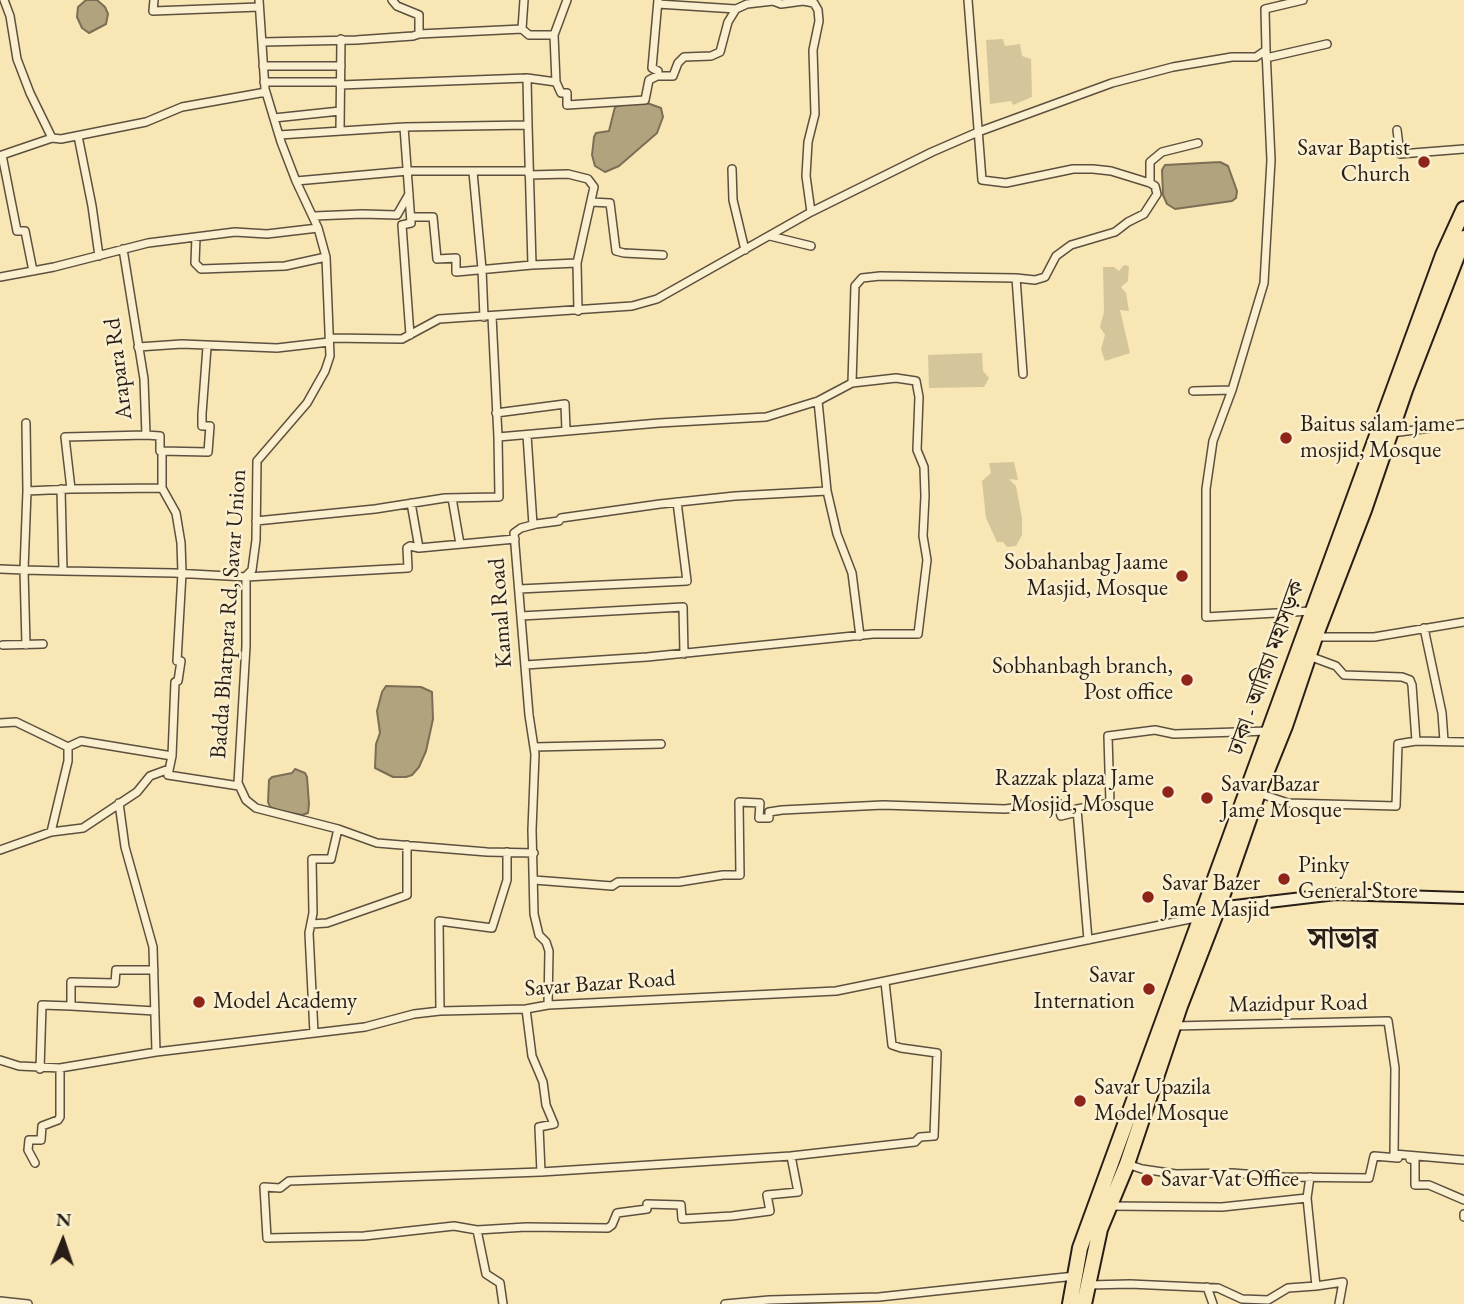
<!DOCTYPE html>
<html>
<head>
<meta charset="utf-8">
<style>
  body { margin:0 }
  #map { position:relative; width:1464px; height:1304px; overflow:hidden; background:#f8e7b5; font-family:"EB Garamond",serif }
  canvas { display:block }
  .north { position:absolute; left:28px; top:1206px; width:70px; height:70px; -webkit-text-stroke:5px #faefcf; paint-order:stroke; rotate:2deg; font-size:19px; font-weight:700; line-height:28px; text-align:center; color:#291e17 }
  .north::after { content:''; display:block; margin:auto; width:24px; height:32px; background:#291e17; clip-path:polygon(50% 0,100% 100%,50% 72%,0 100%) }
</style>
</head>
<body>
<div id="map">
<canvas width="1464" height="1304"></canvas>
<div class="north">N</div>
</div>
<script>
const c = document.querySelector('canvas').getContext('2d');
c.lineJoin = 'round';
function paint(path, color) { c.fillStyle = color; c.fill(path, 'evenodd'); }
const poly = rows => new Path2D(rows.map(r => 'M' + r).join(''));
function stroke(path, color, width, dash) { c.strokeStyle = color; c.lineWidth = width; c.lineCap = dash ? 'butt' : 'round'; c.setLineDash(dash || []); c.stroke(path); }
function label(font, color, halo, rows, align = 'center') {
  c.font = font + ' "EB Garamond","Noto Serif Bengali",serif'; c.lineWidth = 5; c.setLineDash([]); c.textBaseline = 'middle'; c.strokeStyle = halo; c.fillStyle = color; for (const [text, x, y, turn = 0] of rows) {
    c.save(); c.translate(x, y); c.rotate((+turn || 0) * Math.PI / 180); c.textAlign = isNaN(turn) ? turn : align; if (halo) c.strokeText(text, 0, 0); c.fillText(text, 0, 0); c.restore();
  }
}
const green = poly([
  [1003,39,1005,46,1020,44,1022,56,1031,59,1032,97,1013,105,1011,101,990,104,986,40],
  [1124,265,1129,266,1128,281,1121,287,1126,293,1129,311,1120,310,1130,353,1105,361,1101,349,1105,335,1100,327,1104,312,1103,267,1114,267,1119,271],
  [982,353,983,371,989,378,984,387,929,388,928,355],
  [1014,462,1018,480,1009,479,1016,486,1022,518,1022,535,1016,546,1007,547,1003,542,997,542,986,518,982,481,991,473,989,463]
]);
const water = poly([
  [86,0,97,0,105,7,108,14,106,24,89,33,82,28,77,17,78,7,86,0],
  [647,103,661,108,663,117,657,133,619,166,605,172,595,166,592,155,594,137,596,133,609,131,615,107,625,104,647,103],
  [1220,162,1228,166,1237,191,1236,198,1232,201,1175,209,1167,204,1163,195,1162,170,1165,165,1220,162],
  [386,686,421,687,432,692,433,719,426,751,419,767,412,775,406,777,393,777,375,768,376,744,380,733,377,711,382,692,386,686],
  [295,769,305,773,307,777,309,804,308,813,302,815,277,810,270,807,268,802,269,780,272,777,292,773,295,769]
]);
const street = poly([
  [4,0,10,16,17,59,30,93,52,138,2,155,17,231,25,231,33,271],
  [154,0,153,11,259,7],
  [259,0,265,89,281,142,296,181,318,228,326,257,330,356,325,371,307,403,257,461,256,540,252,570,246,576,246,646,238,783,246,800,256,808,338,829,377,843,487,852,534,853],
  [392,0,397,6,419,15,419,34,522,29,524,0],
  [658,4,736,9],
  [522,29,529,35,554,35,556,82,561,93,567,93,567,105,645,100,649,80,657,76,673,76,678,63,684,57,711,56,720,52,728,22,736,9,747,4,773,1,781,4,803,1,814,3,818,10,819,21,813,50,815,114,808,142,806,176,811,212],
  [554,35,567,0],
  [262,42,356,40,413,36,419,34],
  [1266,50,1271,160,1264,283,1232,390,1213,441,1206,489,1206,617,1311,611],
  [1266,58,1327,44],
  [263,66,341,66],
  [657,76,658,71,652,68,658,0],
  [527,78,556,82],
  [264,82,340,82],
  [340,85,527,78,528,125],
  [274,118,340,111],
  [404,127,411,223,402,225,410,335],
  [340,130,341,39],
  [1397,130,1400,154,1464,149],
  [279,135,404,127,528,125,532,265,577,263,578,311],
  [78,136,92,206,99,256],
  [52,138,61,139,146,122,182,107,266,92],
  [732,169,733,200,745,250],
  [473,172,482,269,484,317],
  [529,175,568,174,588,179,594,187,577,263],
  [296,181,408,171,529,171],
  [1150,183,1150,162,1162,152,1198,143],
  [591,202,610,203,616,251,624,253,663,255],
  [314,216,362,214,397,215,409,194],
  [411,217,433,217,437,259,456,258,456,272,532,265],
  [770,236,811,246],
  [196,237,195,263,201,269,285,266,326,257],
  [0,277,54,267,148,243,235,232,267,234,318,228],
  [1016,278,1023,374],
  [492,316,498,437],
  [329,338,402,339,439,319,632,306,657,299,811,212,932,152,978,132,1112,83,1173,67,1232,57,1256,57,1266,50,1265,9,1303,0],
  [138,347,182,344,277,348,329,342],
  [1193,391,1232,390],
  [496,413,565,404,566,431],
  [26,423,27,491],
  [1391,433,1464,424],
  [146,435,160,436,160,451,208,452,210,426,202,426,202,414,207,347],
  [527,435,533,525],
  [162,488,176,513,181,543,182,573,177,661,181,661,178,681,175,682,172,756,168,775,239,786],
  [71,489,162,488,162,451],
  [452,498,460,544],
  [411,503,419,548,515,539],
  [256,521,375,509,445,498,499,497,498,437,659,423,766,417,818,401],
  [0,569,24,570,27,491,71,489,65,437,146,435,144,379,123,249],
  [63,571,174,573,246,577,408,568,407,548,410,546,419,548],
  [519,589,687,581,677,502],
  [521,616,683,607,684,654],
  [1424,628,1442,713,1444,741],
  [860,636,852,573,837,534,827,491,818,401,852,383,855,286,862,278,880,276,1016,278,1035,280,1045,277,1056,256,1071,245,1115,232,1128,222,1144,214,1157,194,1155,186,1150,183,1111,171,1093,169,1073,169,1006,183,982,180,968,0],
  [1315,637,1374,637,1464,622],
  [3,645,43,644],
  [26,645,24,570,63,571,61,489],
  [1309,656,1336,666,1344,675,1402,677,1410,680,1412,685,1416,741],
  [525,665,647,657,873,634,918,634,927,560,923,536,925,496,924,467,917,450,919,397,916,381,896,378,852,383],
  [0,723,16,722,68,747,68,761,51,832],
  [68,747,81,741,172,756],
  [534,747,661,744],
  [1258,793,1288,803,1396,806,1398,744,1416,741,1464,742],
  [119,803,125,847,153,947,156,1052],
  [0,850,51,832,83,828,137,792,150,776,169,769],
  [534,880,612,886,618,882,679,882,723,875,740,875,739,802,760,803,759,818,769,818,769,812,782,810,883,805,1005,809,1020,807,1022,804,1034,806,1058,803,1061,816,1077,812],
  [311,924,327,923,407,895,407,845],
  [1088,940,1077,809,1110,803,1108,736,1155,730,1174,734,1269,731],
  [548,1005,549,951,546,942,539,935,534,914,532,830,535,754,529,715,514,533,521,528,536,524,559,521,561,518,660,504,735,496,827,491],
  [71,1006,155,1011],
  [526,1009,532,1056,543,1082,546,1105,554,1124,539,1127,541,1172],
  [440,1011,439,921,492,928,507,880,507,852],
  [1174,1026,1388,1021,1395,1068,1394,1154,1464,1160],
  [314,1033,309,933,313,913,312,859,331,859,338,829],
  [0,1060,19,1066,60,1068,156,1052,365,1027,414,1014,440,1011,526,1009,548,1005,836,991,1200,917],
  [40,1069,42,1005,71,1006,71,982,115,983,116,970,154,970],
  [1410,1159,1415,1160,1415,1185,1429,1185,1464,1200],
  [35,1163,28,1150,29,1140,41,1140,42,1126,58,1120,60,1117,60,1068],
  [1127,1164,1142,1169,1176,1174,1232,1173,1284,1177,1369,1178,1374,1156,1398,1158],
  [1109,1206,1222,1207,1307,1198],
  [1464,1214,1464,1217],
  [477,1230,526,1227,608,1228,612,1225,617,1213,647,1209,647,1204,681,1205,682,1219,732,1216,770,1211,767,1195,798,1192,791,1156],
  [1088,1285,1130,1284,1218,1288,1242,1299,1268,1300,1288,1288,1316,1286,1307,1198,1310,1177],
  [1316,1286,1343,1282,1339,1304],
  [1207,1287,1213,1304],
  [0,1301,28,1304],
  [503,1304,500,1283,486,1274,477,1230,454,1226,364,1236,267,1238,264,1187,280,1188,289,1181,541,1172,791,1156,915,1142,920,1137,934,1136,937,1053,901,1048,892,1045,885,982],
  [725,1304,769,1300,879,1297,1075,1276]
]);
const secondary = poly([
  [1218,908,1336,894,1464,898]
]);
const highway = poly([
  [1070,1304,1080,1248,1443,255,1464,209],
  [1084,1304,1100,1229,1127,1164,1180,1006,1218,908,1258,793,1285,726,1315,637,1364,510,1405,390,1464,238]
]);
const markers = [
  [1424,162,7,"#8f2418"],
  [1286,438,7,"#8f2418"],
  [1182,576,7,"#8f2418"],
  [1187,680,7,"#8f2418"],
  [1168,792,7,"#8f2418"],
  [1207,798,7,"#8f2418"],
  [1284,879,7,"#8f2418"],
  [1148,897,7,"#8f2418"],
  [1149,989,7,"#8f2418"],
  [199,1002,7,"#8f2418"],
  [1080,1101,7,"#8f2418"],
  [1147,1180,7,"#8f2418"]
];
const poiNames = [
  ["Savar Baptist",1410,149,"right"],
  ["Church",1410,175,"right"],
  ["Baitus salam jame",1300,425],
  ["mosjid, Mosque",1300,451],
  ["Sobahanbag Jaame",1168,563,"right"],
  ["Masjid, Mosque",1168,589,"right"],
  ["Sobhanbagh branch,",1173,667,"right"],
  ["Post office",1173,693,"right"],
  ["Razzak plaza Jame",1154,779,"right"],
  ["Mosjid, Mosque",1154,805,"right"],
  ["Savar Bazar",1221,785],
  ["Jame Mosque",1221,811],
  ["Pinky",1298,866],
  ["General Store",1298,892],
  ["Savar Bazer",1162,884],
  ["Jame Masjid",1162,910],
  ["Savar",1135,976,"right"],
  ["Internation",1135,1002,"right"],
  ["Model Academy",213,1002],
  ["Savar Upazila",1094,1088],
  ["Model Mosque",1094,1114],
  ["Savar Vat Office",1161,1180]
];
const streetNames = [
  ["Arapara Rd",119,369,-97],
  ["Kamal Road",501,613,-94],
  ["Badda Bhatpara Rd, Savar Union",229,614,-86],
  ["ঢাকা - আরিচা মহাসড়ক",1267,668,-70],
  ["Savar Bazar Road",600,984,-4],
  ["Mazidpur Road",1298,1004,-1]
];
const districtNames = [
  ["সাভার",1343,940]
];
paint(green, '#d5c59a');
paint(water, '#b2a37f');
stroke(water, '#7b6e55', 2);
stroke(street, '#5d503e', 10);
stroke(secondary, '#291e17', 14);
stroke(highway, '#291e17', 18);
stroke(street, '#faefcf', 7);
stroke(secondary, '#faefcf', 10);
stroke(highway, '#f8e7b5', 14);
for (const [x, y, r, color] of markers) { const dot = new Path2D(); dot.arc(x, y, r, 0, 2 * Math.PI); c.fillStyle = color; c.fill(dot); stroke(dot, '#faefcf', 2.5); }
label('23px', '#291e17', '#faefcf', poiNames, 'left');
label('23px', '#291e17', '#faefcf', streetNames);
label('bold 30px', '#291e17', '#faefcf', districtNames);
</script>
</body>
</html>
